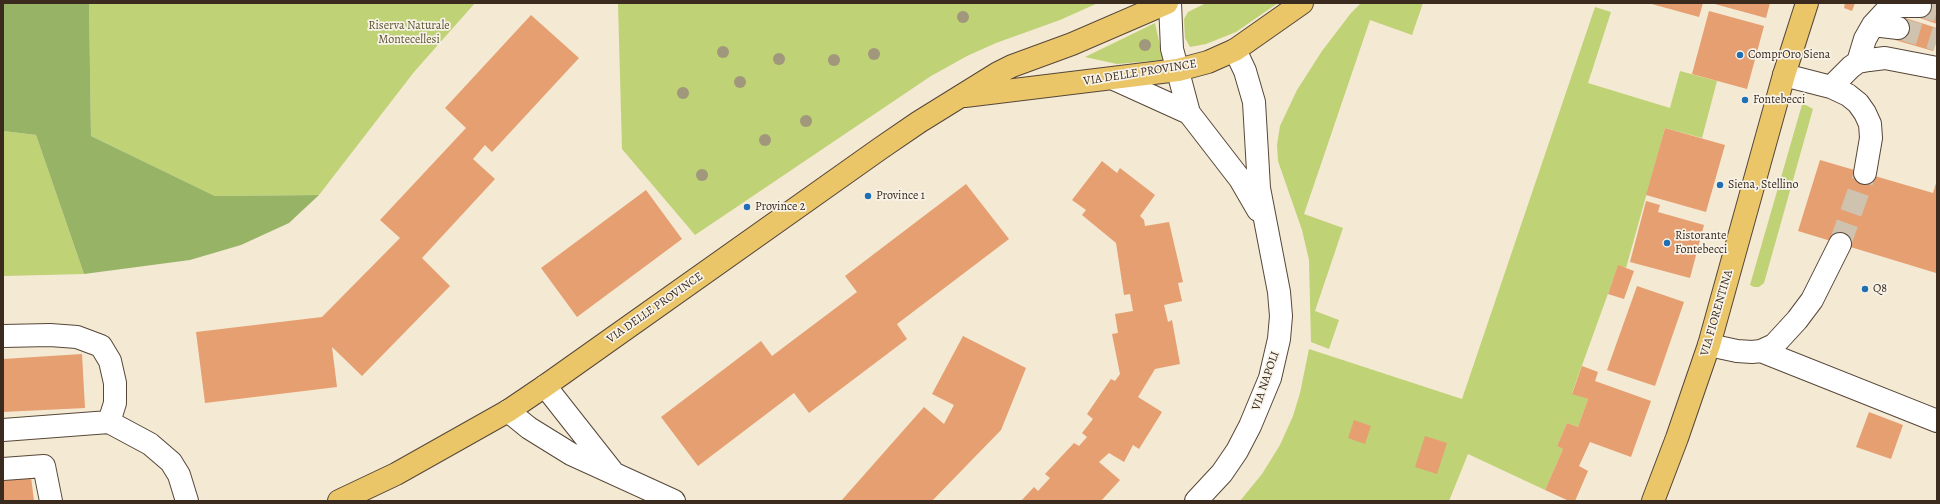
<!DOCTYPE html>
<html>
<head>
<meta charset="utf-8">
<style>
  body { margin:0 }
  #map { position:relative; width:1940px; height:504px; overflow:hidden; background:#f4e9d3; font-family:Alegreya,serif }
  canvas { display:block }
  .frame { position:absolute; inset:0; border:4px solid #3b2a1e; pointer-events:none }
</style>
</head>
<body>
<div id="map">
<canvas width="1940" height="504"></canvas>
<div class="frame"></div>
</div>
<script>
const c = document.querySelector('canvas').getContext('2d');
c.lineJoin = 'round';
function paint(path, color) { c.fillStyle = color; c.fill(path, 'evenodd'); }
const poly = rows => new Path2D(rows.map(r => 'M' + r).join(''));
function stroke(path, color, width, dash) { c.strokeStyle = color; c.lineWidth = width; c.lineCap = dash ? 'butt' : 'round'; c.setLineDash(dash || []); c.stroke(path); }
function label(font, color, halo, rows, align = 'center') {
  c.font = font + ' Alegreya,serif'; c.lineWidth = 3.5; c.setLineDash([]); c.textBaseline = 'middle'; c.strokeStyle = halo; c.fillStyle = color; for (const [text, x, y, turn = 0] of rows) {
    c.save(); c.translate(x, y); c.rotate((+turn || 0) * Math.PI / 180); c.textAlign = isNaN(turn) ? turn : align; if (halo) c.strokeText(text, 0, 0); c.fillText(text, 0, 0); c.restore();
  }
}
const green = poly([
  [89,3,475,3,414,72,319,195,215,196,91,136],
  [618,3,1098,3,1060,20,996,43,967,56,931,76,695,235,622,149],
  [1206,3,1278,3,1236,32,1206,44,1190,47,1185,38,1184,19,1188,12],
  [1361,3,1423,3,1412,35,1370,20,1304,214,1343,228,1315,311,1339,320,1329,349,1311,342,1309,260,1302,230,1278,161,1277,145,1280,126,1297,90,1322,51,1351,13],
  [1595,7,1611,12,1588,83,1670,108,1680,71,1717,81,1702,138,1665,128,1626,268,1618,266,1572,393,1588,399,1578,427,1567,423,1557,446,1563,449,1545,490,1468,454,1449,501,1240,501,1262,474,1280,445,1293,416,1300,393,1309,349,1462,399],
  [1155,23,1163,60,1117,64,1085,57],
  [1804,104,1813,109,1764,283,1759,287,1754,287,1750,285,1799,115,1802,105],
  [3,131,36,135,84,274,3,276]
]);
const forest = poly([
  [3,3,89,3,91,136,215,196,319,195,289,223,241,245,190,260,84,274,36,135,3,131]
]);
const building = poly([
  [1648,3,1703,3,1699,17],
  [1711,3,1770,3,1766,18],
  [1845,3,1855,3,1852,11,1844,8],
  [1921,3,1937,3,1937,24,1917,17],
  [1709,11,1764,26,1747,89,1692,74],
  [531,15,579,58,492,152,485,145,473,159,495,179,422,258,450,286,362,376,332,347,337,387,205,403,196,332,322,317,400,238,380,220,466,128,445,108],
  [1902,17,1937,28,1937,39,1933,51,1895,40],
  [1665,128,1725,145,1706,212,1646,195],
  [1820,160,1933,193,1937,180,1936,273,1798,231],
  [1102,161,1117,173,1120,168,1155,195,1140,216,1144,220,1145,226,1169,222,1183,282,1178,283,1182,301,1164,305,1168,322,1172,320,1180,364,1155,369,1138,397,1162,412,1139,449,1133,445,1124,462,1109,453,1099,462,1120,480,1101,501,1021,501,1034,487,1038,491,1050,478,1045,474,1074,443,1079,446,1087,437,1082,433,1093,419,1087,414,1111,379,1115,381,1120,374,1112,334,1118,333,1115,314,1133,311,1130,294,1124,295,1116,243,1082,215,1086,210,1072,200],
  [966,184,1009,239,897,324,907,339,809,413,794,393,698,466,661,417,761,341,772,356,857,292,845,276],
  [646,190,682,239,577,317,541,268],
  [1646,201,1660,205,1658,212,1704,225,1690,278,1630,262],
  [1618,265,1634,271,1624,299,1608,294],
  [1637,286,1684,302,1655,386,1607,370],
  [963,336,1026,368,1001,430,932,501,841,501,924,407,944,424,954,405,932,394],
  [82,354,85,408,3,412,3,359],
  [1582,366,1598,372,1595,381,1651,401,1631,457,1590,442,1579,466,1588,471,1575,501,1569,501,1545,490,1563,449,1557,446,1567,423,1578,427,1588,399,1572,394],
  [1869,412,1903,425,1891,459,1856,447],
  [1354,420,1371,426,1365,444,1348,438],
  [1425,436,1447,443,1437,474,1415,467],
  [31,477,34,501,3,501,3,481]
]);
const minorTunnel = poly([
  [1920,6,1937,11],
  [1898,28,1937,40],
  [1840,244,1865,173]
]);
const minor = poly([
  [1170,3,1172,49,1189,113,1240,179,1258,210],
  [1873,25,1898,28],
  [1858,62,1865,39,1873,25,1886,11,1898,6,1920,6],
  [1784,75,1831,87,1848,95,1858,103,1865,113,1870,124,1871,138,1865,173],
  [1114,79,1189,113],
  [1831,87,1851,67,1858,62,1869,60,1885,58,1937,68],
  [3,336,50,335,77,337,101,346,110,361,115,383,115,403,109,422],
  [1709,345,1737,351,1752,352,1761,351,1774,345,1797,320,1812,300,1840,244],
  [1761,351,1937,421],
  [545,386,612,471],
  [508,411,529,428,571,454,674,501],
  [3,430,109,422,150,444,171,462,179,475,187,501],
  [3,469,44,466,51,501],
  [1196,501,1222,473,1237,451,1250,426,1270,378,1279,339,1281,316,1279,292,1259,188,1254,102,1245,71,1235,50]
]);
const major = poly([
  [965,96,1178,70,1208,62,1235,50,1302,3],
  [339,501,396,474,508,411,545,386,881,148,919,122,998,73,1012,66,1072,44,1167,3],
  [1653,501,1677,438,1709,345,1784,75,1807,3]
]);
const trees = [
  [963,17],
  [1145,45],
  [723,52],
  [874,54],
  [779,59],
  [834,60],
  [740,82],
  [683,93],
  [806,121],
  [765,140],
  [702,175]
];
const markers = [
  [1740,55,4,"#1f6fb2"],
  [1745,100,4,"#1f6fb2"],
  [1720,185,4,"#1f6fb2"],
  [868,196,4,"#1f6fb2"],
  [747,207,4,"#1f6fb2"],
  [1667,243,4,"#1f6fb2"],
  [1865,289,4,"#1f6fb2"]
];
const parkNames = [
  ["Riserva Naturale",409,26],
  ["Montecellesi",409,40]
];
const poiNames = [
  ["ComprOro Siena",1748,55],
  ["Fontebecci",1753,100],
  ["Siena, Stellino",1728,185],
  ["Province 1",876,196],
  ["Province 2",755,207],
  ["Ristorante",1675,236],
  ["Fontebecci",1675,250],
  ["Q8",1873,289]
];
const streetNames = [
  ["VIA DELLE PROVINCE",1140,73,-9],
  ["VIA DELLE PROVINCE",655,308,-35],
  ["VIA FIORENTINA",1717,313,-74],
  ["VIA NAPOLI",1266,381,-71]
];
paint(green, '#bfd275');
paint(forest, '#97b466');
paint(building, '#e59f71');
stroke(minorTunnel, '#cfc3af', 22, [22, 11]);
stroke(minor, '#574739', 24);
stroke(major, '#574739', 24);
stroke(minor, '#fff', 22);
stroke(major, '#ebc669', 22);
c.fillStyle = '#a0977c';
for (const [x, y] of trees) { c.beginPath(); c.arc(x, y, 6, 0, 2 * Math.PI); c.fill(); }
for (const [x, y, r, color] of markers) { const dot = new Path2D(); dot.arc(x, y, r, 0, 2 * Math.PI); c.fillStyle = color; c.fill(dot); stroke(dot, '#f7f3e8', 1.5); }
label('12px', '#5c5434', '#f7f3e8', parkNames);
label('12px', '#3b2a1e', '#f7f3e8', poiNames, 'left');
label('12px', '#3b2a1e', '#f7f3e8', streetNames);
</script>
</body>
</html>
